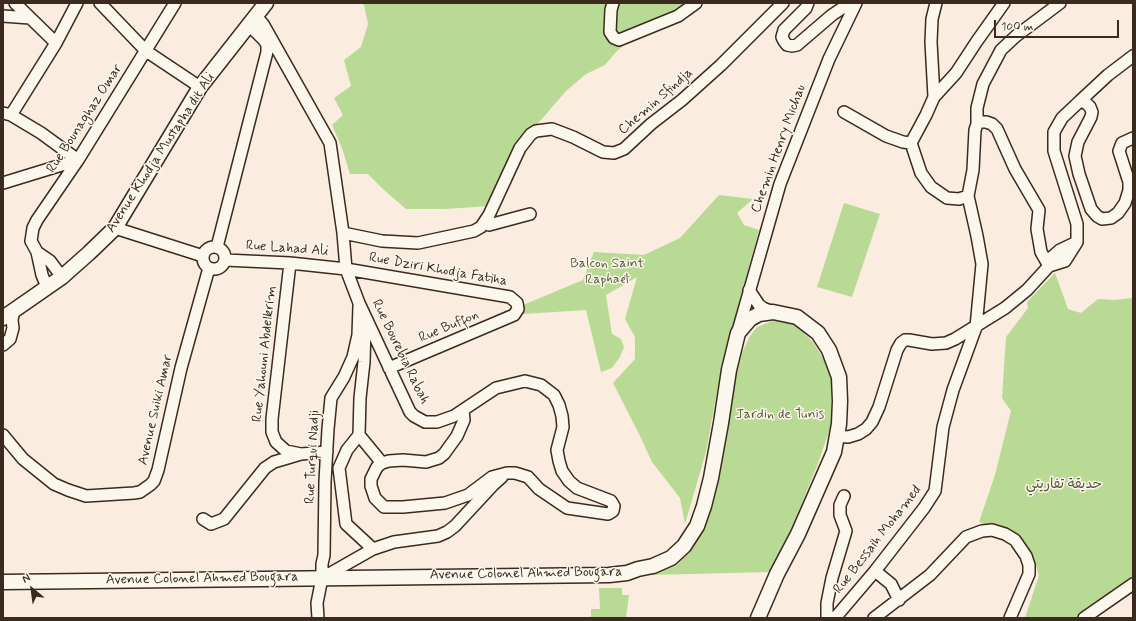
<!DOCTYPE html>
<html>
<head>
<meta charset="utf-8">
<style>
  body { margin:0 }
  #map { position:relative; width:1136px; height:621px; overflow:hidden; background:#faeddf; font-family:Mynerve,sans-serif }
  canvas { display:block }
  .frame { position:absolute; inset:0; border:4px solid #3b2a1e; pointer-events:none }
  .north { position:absolute; left:12px; top:569px; width:40px; height:40px; -webkit-text-stroke:3px #fbf7ec; paint-order:stroke; rotate:331deg; font-size:11px; font-weight:700; line-height:16px; text-align:center; color:#3b2a1e }
  .north::after { content:''; display:block; margin:auto; width:14px; height:18px; background:#3b2a1e; clip-path:polygon(50% 0,100% 100%,50% 72%,0 100%) }
  .scale { position:absolute; left:994px; top:20px; width:125px; height:18px; box-sizing:border-box; border:2px solid #3b2a1e; border-top:0; padding-left:5px; font-size:12px; line-height:14px; white-space:nowrap; color:#3b2a1e; -webkit-text-stroke:3px #fbf7ec; paint-order:stroke }
</style>
</head>
<body>
<div id="map">
<canvas width="1136" height="621"></canvas>
<div class="frame"></div>
<div class="north">N</div>
<div class="scale">100 m</div>
</div>
<script>
const c = document.querySelector('canvas').getContext('2d');
c.lineJoin = 'round';
function paint(path, color) { c.fillStyle = color; c.fill(path, 'evenodd'); }
const poly = rows => new Path2D(rows.map(r => 'M' + r).join(''));
function stroke(path, color, width, dash) { c.strokeStyle = color; c.lineWidth = width; c.lineCap = dash ? 'butt' : 'round'; c.setLineDash(dash || []); c.stroke(path); }
function label(font, color, halo, rows, align = 'center') {
  c.font = font + ' Mynerve,"Playpen Sans Arabic",sans-serif'; c.lineWidth = 3; c.setLineDash([]); c.textBaseline = 'middle'; c.strokeStyle = halo; c.fillStyle = color; for (const [text, x, y, turn = 0] of rows) {
    c.save(); c.translate(x, y); c.rotate((+turn || 0) * Math.PI / 180); c.textAlign = isNaN(turn) ? turn : align; if (halo) c.strokeText(text, 0, 0); c.fillText(text, 0, 0); c.restore();
  }
}
const green = poly([
  [362,3,688,3,632,38,616,52,605,65,586,74,566,91,541,120,523,137,505,167,497,191,489,206,445,209,406,209,384,190,368,174,350,174,342,148,332,125,343,115,334,98,351,86,344,60,361,47,368,24,364,5],
  [719,195,753,199,737,213,744,225,759,230,722,364,706,452,685,524,680,498,652,462,641,438,613,383,635,359,635,337,625,319,637,277,606,295,612,334,621,339,624,347,620,357,612,368,601,372,586,310,523,314,523,305,583,280,594,252,644,255,680,238],
  [844,203,880,214,852,297,817,287],
  [1055,273,1068,309,1081,313,1098,299,1114,300,1133,298,1133,581,1080,618,1025,618,1039,575,1034,560,1020,540,1008,531,979,522,995,475,1011,411,1002,398,1006,337,1028,308,1027,302],
  [780,318,790,322,801,330,813,342,824,360,831,379,832,423,817,466,792,527,771,572,649,575,661,571,678,564,695,544,710,514,732,392,742,353,750,336,757,327],
  [599,588,622,588,622,595,629,595,626,618,591,618,591,609,600,609]
]);
const minor = poly([
  [15,3,56,43],
  [100,3,146,51,200,87],
  [613,3,611,10,610,32,614,38,619,40,678,16,696,3],
  [808,3,806,8,784,30,782,37,784,41,787,45,792,46,797,45,832,15,850,3],
  [936,3,932,19,931,42,934,97,926,115,911,143,921,173,931,187,947,198,959,199,968,196,973,170,975,130,977,124,980,122,986,122,992,124,997,129,1015,169,1039,210,1037,229,1041,252,1049,266],
  [3,16,30,18],
  [256,16,263,24,330,143,343,233,346,269,359,303,410,412,414,416,425,422,437,422,454,416,496,388,525,381,541,385,554,395,559,405,562,416,563,427,557,450,559,461,562,471,569,481,577,488,611,501,614,506,613,511,608,514,567,508,539,489,528,477,515,473,507,473,492,477,468,495,445,503,403,507,384,507,375,498,371,486,371,479,377,467,382,463,389,461,403,460,426,462,439,458,444,454,457,436,464,420,463,410],
  [934,97,956,73,977,41,1004,3],
  [1080,101,1108,75,1133,56],
  [844,112,886,136,903,142,911,143],
  [3,113,11,115,41,133,78,160],
  [11,115,56,43,77,3],
  [977,124,977,108,983,84,1001,50,1016,36,1060,3],
  [3,183,78,160],
  [485,222,489,225,530,214],
  [115,228,203,256],
  [343,233,382,241,418,243,474,231,481,227,489,215,520,148,531,134,536,131,552,129,573,137,603,152,614,153,624,149,651,124,682,100,721,65,783,3],
  [1077,242,1077,224,1054,151,1054,132,1062,118,1080,101,1086,103,1090,107,1092,112,1091,117,1078,142,1075,156,1079,174,1091,209,1097,216,1102,219,1111,218,1118,213,1125,203,1129,190,1129,182,1119,151,1122,143,1133,138],
  '203 258a11 11 0 1 1 22 0a11 11 0 1 1-22 0Z',
  [217,247,267,52,267,45,264,40,249,25],
  [37,252,50,261,62,277],
  [225,260,290,263,346,269,510,297,517,303,518,309,514,315,389,368],
  [290,263,272,419,272,432,276,442,286,451,301,454],
  [1049,266,1065,261,1077,242],
  [47,287,42,275,37,252,31,241,33,228,37,220,78,160,175,3],
  [749,290,759,305,763,308,773,312],
  [365,326,364,362,360,398,359,435,347,450,339,468,346,524,373,549],
  [738,331,780,184,829,59,856,3],
  [3,345,10,339,13,328,12,320,14,310],
  [3,435,23,459,54,484,68,490,86,496,134,493,140,492,150,485,154,481,158,470,181,368,209,268],
  [359,435,382,463],
  [836,436,848,437,858,434,866,429,872,422,879,407,897,350,901,343,905,340,909,340,932,344,946,343,955,339,1005,308,1027,290,1049,266,1052,257,1060,250,1077,242],
  [203,519,211,524,224,519,265,468,274,462,301,454,327,452],
  [875,571,891,584,899,600],
  [322,578,373,549,394,542,438,536,447,532,455,526,493,485,502,477],
  [318,618,317,603,322,578,322,564,324,555,325,481,328,429,331,398,344,377,353,357,358,335,359,306],
  [827,618,827,603,832,578,846,531,840,515,840,505,844,496],
  [835,618,875,571,924,508,935,491,943,427,953,390,976,327,982,264,977,236,968,196],
  [874,618,930,575,966,537,982,531,992,530,1005,534,1015,540,1026,556,1029,565,1029,574,1010,618],
  [1084,618,1133,584]
]);
const major = poly([
  [3,318,62,277,89,253,115,228,200,87,266,3],
  [3,582,609,575,627,573,638,569,653,566,671,558,684,546,697,526,704,506,711,478,721,423,729,370,738,333,750,319,759,314,773,312,797,317,818,333,829,350,839,377,840,401,839,424,834,452,798,534,777,574,758,618]
]);
const streetNames = [
  ["Chemin Sfindja",656,102,-41],
  ["Rue Bounaghaz Omar",85,119,-57],
  ["Chemin Henry Michau",779,149,-70],
  ["Avenue Khodja Mustapha dit Ali",161,153,-57],
  ["Rue Lahad Ali",287,249,4],
  ["Rue Dziri Khodja Fatiha",438,270,10],
  ["Rue Buffon",449,327,-23],
  ["Rue Bourebia Rabah",400,352,64],
  ["Rue Yahouni Abdelkrim",265,354,-84],
  ["Avenue Suiki Amar",156,410,-77],
  ["Rue Turqui Nadji",313,457,-87],
  ["Rue Bessaih Mohamed",878,540,-52],
  ["Avenue Colonel Ahmed Bougara",526,574,-1],
  ["Avenue Colonel Ahmed Bougara",202,579,-1]
];
const parkNames = [
  ["Balcon Saint",607,264],
  ["Raphaël",607,280],
  ["Jardin de Tunis",780,415],
  ["حديقة تفاريتي",1064,485]
];
paint(green, '#b8da94');
stroke(minor, '#3b2a1e', 14);
stroke(major, '#3b2a1e', 17);
stroke(minor, '#fbf7ec', 11);
stroke(major, '#fbf7ec', 14);
label('14px', '#3b2a1e', '#fbf7ec', streetNames);
label('14px', '#5a563c', '#fbf7ec', parkNames);
</script>
</body>
</html>
